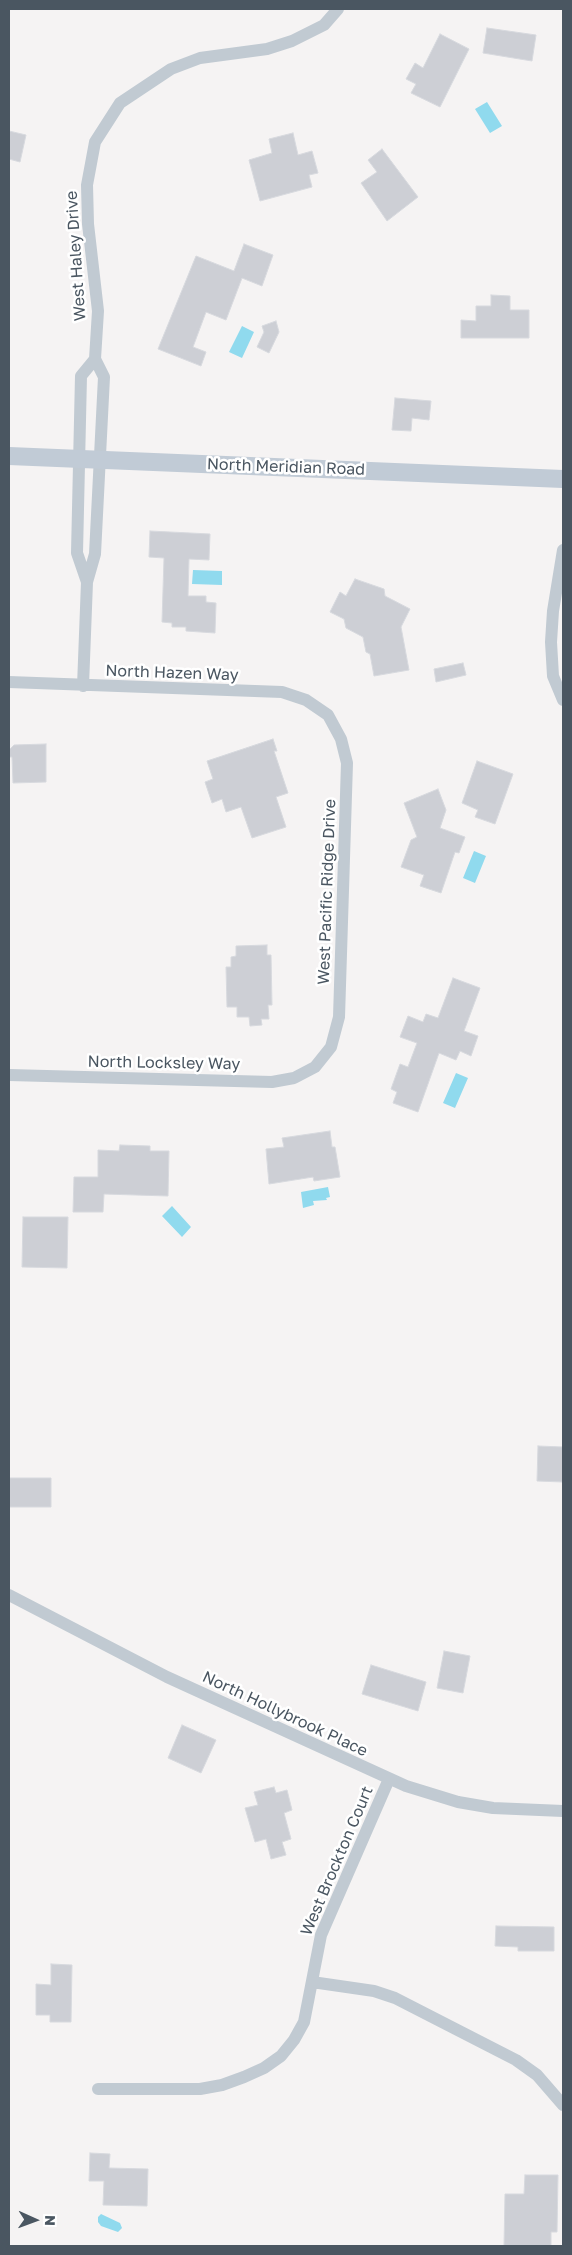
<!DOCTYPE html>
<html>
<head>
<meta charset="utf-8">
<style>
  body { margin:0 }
  #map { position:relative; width:572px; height:2255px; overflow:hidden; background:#f5f3f3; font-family:"Golos Text",sans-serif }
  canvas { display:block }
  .frame { position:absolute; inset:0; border:10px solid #4a5661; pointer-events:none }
  .north { position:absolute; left:10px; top:2195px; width:50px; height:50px; -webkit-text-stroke:4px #fff; paint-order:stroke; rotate:92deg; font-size:14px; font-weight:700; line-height:20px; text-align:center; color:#4a5661 }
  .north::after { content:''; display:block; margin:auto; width:18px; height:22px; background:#4a5661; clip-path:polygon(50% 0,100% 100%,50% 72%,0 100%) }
</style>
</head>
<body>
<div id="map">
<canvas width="572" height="2255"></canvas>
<div class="frame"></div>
<div class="north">N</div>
</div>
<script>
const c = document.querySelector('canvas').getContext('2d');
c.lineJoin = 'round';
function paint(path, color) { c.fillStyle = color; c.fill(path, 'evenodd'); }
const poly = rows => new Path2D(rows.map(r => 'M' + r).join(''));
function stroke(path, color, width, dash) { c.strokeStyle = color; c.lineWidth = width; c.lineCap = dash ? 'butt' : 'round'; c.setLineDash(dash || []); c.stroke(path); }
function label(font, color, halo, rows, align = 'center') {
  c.font = font + ' "Golos Text",sans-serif'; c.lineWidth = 5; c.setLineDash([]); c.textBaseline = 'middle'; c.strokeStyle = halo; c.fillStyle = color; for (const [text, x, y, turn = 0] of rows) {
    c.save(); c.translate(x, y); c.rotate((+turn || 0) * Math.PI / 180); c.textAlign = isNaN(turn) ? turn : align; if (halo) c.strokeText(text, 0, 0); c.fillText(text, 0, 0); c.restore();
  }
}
const water = poly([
  [487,102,502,126,490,133,475,109],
  [242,326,254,332,242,358,229,352],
  [193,570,222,571,222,585,192,584],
  [474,851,486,856,475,883,463,878],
  [456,1073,468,1078,455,1108,443,1103],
  [328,1187,330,1197,326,1198,327,1200,313,1201,314,1205,303,1208,301,1192],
  [172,1206,191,1227,182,1237,162,1216],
  [101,2214,120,2223,122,2228,118,2232,101,2226,98,2222,98,2217]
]);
const building = poly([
  [487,28,536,35,532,61,483,53,487,28],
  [440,34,469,49,440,107,411,93,416,84,406,79,415,63,423,68,440,34],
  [9,131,26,135,20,162,9,159,9,131],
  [293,133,298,155,312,151,318,173,309,175,312,187,260,201,249,160,272,153,269,139,293,133],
  [382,149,418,197,387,221,361,183,377,172,368,160,382,149],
  [244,244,273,255,262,286,242,278,226,320,206,312,193,347,206,352,201,366,158,349,196,256,234,271,244,244],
  [491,295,510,296,510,310,529,310,529,338,461,338,461,320,476,321,476,306,491,306,491,295],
  [276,321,279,332,269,353,257,347,264,332,262,326,276,321],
  [395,398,431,401,429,420,412,418,411,431,392,430,395,398],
  [150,531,210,534,209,560,189,559,188,596,206,596,206,602,216,603,215,633,186,631,186,627,172,627,172,623,162,622,164,558,149,557,150,531],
  [355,579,384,589,385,596,410,609,401,627,409,670,374,676,370,654,366,652,363,637,346,628,344,619,330,612,340,592,346,596,355,579],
  [463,663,466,675,436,682,434,669,463,663],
  [273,739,277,751,274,751,288,793,276,797,286,827,252,838,241,807,226,812,222,799,212,803,205,782,213,779,207,761,273,739],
  [46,744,46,782,13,783,12,757,9,757,9,750,14,745,46,744],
  [477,761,513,774,495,824,475,817,478,810,462,803,477,761],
  [438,789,446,810,440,828,465,837,459,853,455,852,441,893,420,886,424,875,401,867,411,840,417,837,404,803,438,789],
  [267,945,267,955,271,955,272,1005,268,1005,269,1019,261,1019,262,1025,250,1026,249,1017,237,1017,237,1007,227,1007,226,967,231,967,231,957,236,956,236,946,267,945],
  [453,978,480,988,464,1031,478,1036,471,1056,460,1051,456,1060,439,1053,418,1112,393,1103,397,1092,391,1089,400,1064,408,1067,417,1043,400,1037,408,1016,423,1022,426,1014,438,1018,453,978],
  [330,1131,332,1147,335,1147,340,1177,314,1181,313,1177,269,1184,266,1149,284,1147,282,1138,330,1131],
  [120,1145,150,1146,150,1151,169,1151,168,1196,104,1194,103,1212,73,1212,74,1177,98,1177,98,1150,119,1151,120,1145],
  [23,1217,68,1217,67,1268,22,1267,23,1217],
  [538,1446,563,1447,563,1482,537,1481,538,1446],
  [9,1478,51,1478,51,1507,9,1507,9,1478],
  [444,1651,470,1656,463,1693,437,1688,444,1651],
  [371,1665,426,1682,418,1711,362,1694,371,1665],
  [182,1725,216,1740,201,1773,168,1758,182,1725],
  [274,1787,276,1793,287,1790,292,1810,284,1813,291,1839,282,1842,286,1855,271,1859,266,1839,255,1842,245,1808,258,1805,254,1792,274,1787],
  [496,1926,554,1927,554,1951,518,1951,518,1947,495,1946,496,1926],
  [51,1964,72,1965,71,2022,50,2022,50,2015,36,2015,36,1984,51,1985,51,1964],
  [90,2153,110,2154,109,2168,148,2169,147,2206,103,2205,104,2181,89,2181,90,2153],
  [525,2175,558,2175,557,2232,551,2232,551,2246,504,2246,505,2194,524,2194,525,2175]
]);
const street = poly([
  [95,359,81,376,77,553,87,582,95,554,104,377,95,359,98,311,88,224,87,185,95,142,120,103,171,69,200,58,267,49,292,41,324,25,338,9],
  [563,550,553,611,551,642,553,676,563,700],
  [9,682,282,692,306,700,328,715,341,739,347,763,339,1017,331,1047,315,1067,294,1078,272,1082,9,1075],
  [83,686,87,582],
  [9,1595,167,1677,406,1786,458,1802,493,1808,563,1811],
  [312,1982,374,1991,395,1998,516,2060,537,2075,563,2105],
  [98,2089,200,2089,222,2085,244,2077,264,2068,281,2056,294,2040,304,2022,321,1935,389,1779]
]);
const secondary = poly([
  [9,456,563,479]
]);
const streetNames = [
  ["West Haley Drive",76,256,-94],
  ["North Meridian Road",286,467,2],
  ["North Hazen Way",172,673,2],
  ["West Pacific Ridge Drive",327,892,-88],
  ["North Locksley Way",164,1063,1],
  ["North Hollybrook Place",285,1714,25],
  ["West Brockton Court",337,1861,-67]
];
paint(water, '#90daee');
paint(building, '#cdcfd5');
stroke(building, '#d7d9de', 1);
stroke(street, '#c1cad2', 12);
stroke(secondary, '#c1cbd6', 18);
label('16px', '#4a5661', '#fff', streetNames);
</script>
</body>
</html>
